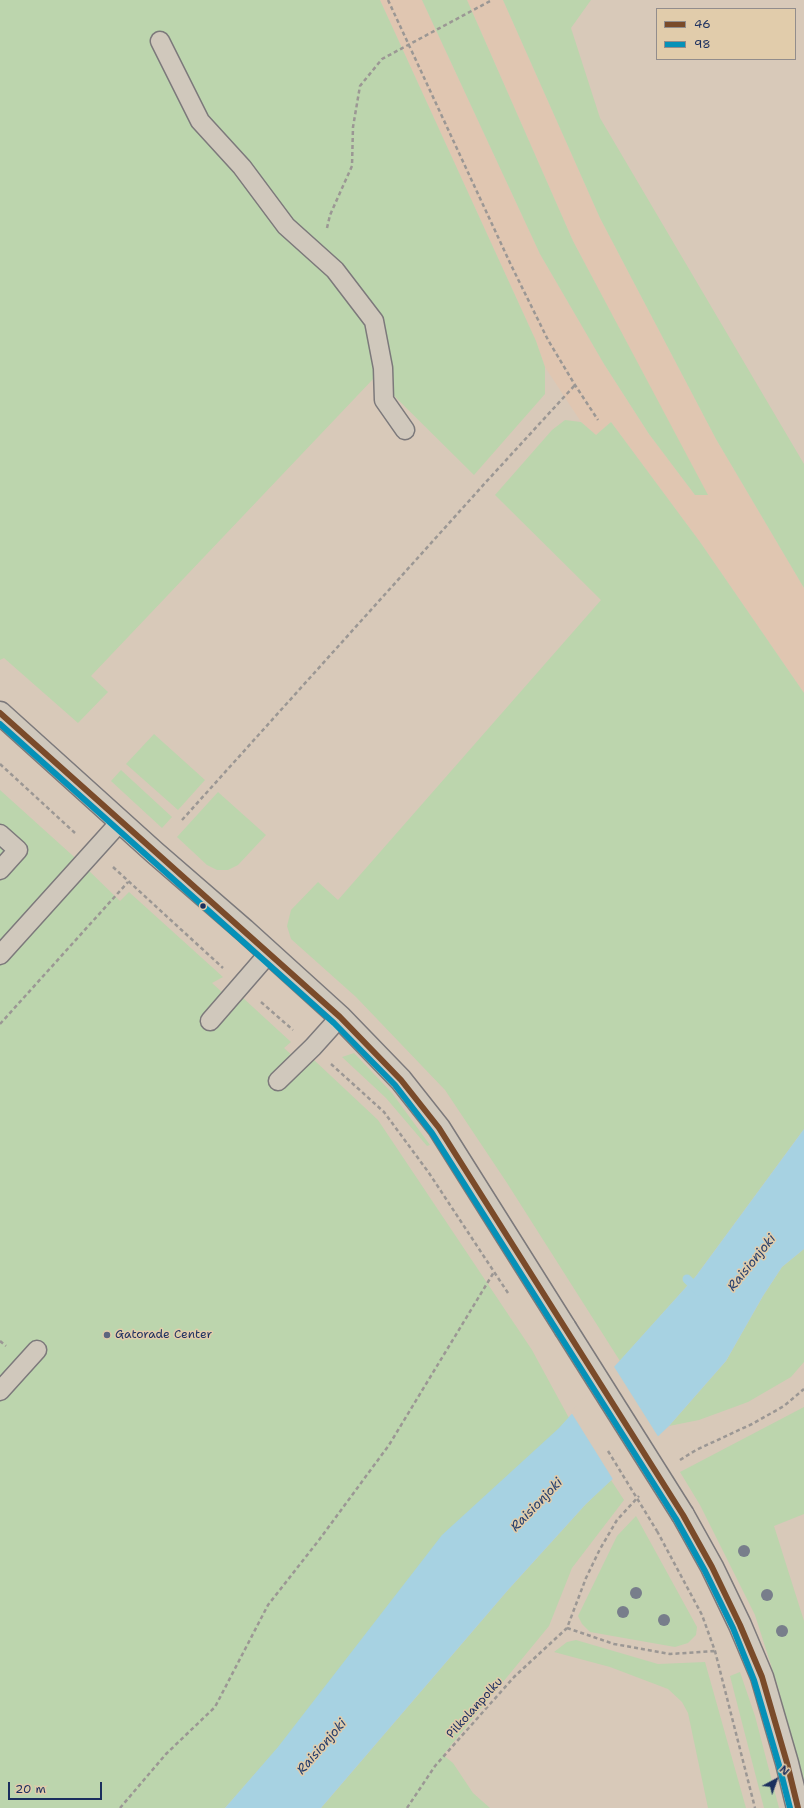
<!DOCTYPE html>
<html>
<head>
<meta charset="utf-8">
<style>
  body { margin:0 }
  #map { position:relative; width:804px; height:1808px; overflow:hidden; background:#d8c9b9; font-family:"Shantell Sans",sans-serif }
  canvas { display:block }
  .legend { position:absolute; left:656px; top:8px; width:140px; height:52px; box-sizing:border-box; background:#e1ccab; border:1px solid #928d8c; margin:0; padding:5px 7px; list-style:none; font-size:12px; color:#1b2f5e }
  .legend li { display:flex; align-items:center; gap:8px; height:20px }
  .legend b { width:20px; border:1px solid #928d8c }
  .north { position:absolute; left:756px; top:1760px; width:40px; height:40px; -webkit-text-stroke:3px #e1ccab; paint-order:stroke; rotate:41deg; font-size:11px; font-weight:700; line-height:16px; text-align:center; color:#1b2f5e }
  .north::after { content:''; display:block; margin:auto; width:14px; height:18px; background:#1b2f5e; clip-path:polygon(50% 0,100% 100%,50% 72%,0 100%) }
  .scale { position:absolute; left:8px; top:1782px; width:94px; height:18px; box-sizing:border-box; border:2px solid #1b2f5e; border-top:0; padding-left:5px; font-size:12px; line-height:14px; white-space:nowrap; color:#1b2f5e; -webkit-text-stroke:3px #e1ccab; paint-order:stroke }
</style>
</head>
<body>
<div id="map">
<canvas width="804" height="1808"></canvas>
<ul class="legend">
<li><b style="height:5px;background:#7a4b2a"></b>46</li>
<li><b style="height:5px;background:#0591b8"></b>98</li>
</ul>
<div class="north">N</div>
<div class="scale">20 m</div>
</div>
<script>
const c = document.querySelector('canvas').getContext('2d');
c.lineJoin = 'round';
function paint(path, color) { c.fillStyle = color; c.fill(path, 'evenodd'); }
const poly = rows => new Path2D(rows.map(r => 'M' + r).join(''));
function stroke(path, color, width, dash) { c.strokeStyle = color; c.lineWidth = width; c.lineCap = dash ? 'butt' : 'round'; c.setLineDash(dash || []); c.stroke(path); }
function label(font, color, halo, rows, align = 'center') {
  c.font = font + ' "Shantell Sans",sans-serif'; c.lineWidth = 3; c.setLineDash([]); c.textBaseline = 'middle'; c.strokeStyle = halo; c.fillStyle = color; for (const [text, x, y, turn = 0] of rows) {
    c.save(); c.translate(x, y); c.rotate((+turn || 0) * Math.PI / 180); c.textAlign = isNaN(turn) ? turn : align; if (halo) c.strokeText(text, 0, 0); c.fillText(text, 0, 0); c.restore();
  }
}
const built = poly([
  [380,0,422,0,540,254,604,364,649,434,695,495,707,495,573,241,467,0,503,0,600,218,716,439,804,588,804,693,700,542,611,422,596,435,581,422,545,367,536,341]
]);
const green = poly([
  [0,0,380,0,536,341,545,367,545,394,474,475,375,377,91,676,108,692,78,723,4,658,0,660],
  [422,0,467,0,573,241,708,495,695,495,649,434,604,364,540,254],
  [503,0,591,0,571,28,600,118,804,464,804,588,716,439,600,218],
  [565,420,581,422,596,435,611,422,700,542,804,693,804,1129,696,1276,620,1361,507,1183,445,1090,356,997,291,939,287,926,291,910,318,882,338,900,601,600,495,495,552,430],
  [154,734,205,780,178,810,126,764],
  [121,770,172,817,162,828,111,781],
  [0,790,82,864,120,901,129,892,223,977,212,983,236,1005,242,997,291,1042,284,1048,306,1068,314,1060,378,1120,532,1350,569,1418,225,1808,0,1808],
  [218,792,266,835,238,865,228,870,217,870,207,865,177,837],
  [354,1053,392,1093,430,1145,427,1146,386,1098,342,1057],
  [804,1249,804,1362,791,1377,748,1402,699,1420,669,1426,726,1361,763,1296,782,1267],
  [804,1407,804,1514,774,1526,804,1621,804,1792,779,1690,755,1615,700,1505,680,1472],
  [611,1480,624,1500,572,1568,549,1626,443,1755,453,1763,473,1793,490,1808,321,1808,508,1590,586,1504],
  [636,1516,697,1627,696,1635,688,1643,675,1647,590,1632,582,1624,578,1616,617,1536],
  [576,1640,658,1664,705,1662,746,1808,708,1808,688,1713,682,1702,668,1689,610,1667,554,1652,567,1642],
  [740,1672,755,1716,779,1808,764,1808,730,1676]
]);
const water = poly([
  [804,1129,804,1249,782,1267,763,1296,726,1361,669,1426,586,1504,508,1590,321,1808,225,1808,278,1747,442,1535,559,1428,696,1276]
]);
const pier = poly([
  [613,1365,659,1438,614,1481,571,1412]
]);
const stream = poly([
  [687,1279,699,1291]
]);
const path = poly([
  [388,0,511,265,548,340,575,385,598,420],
  [327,228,330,215,352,166,353,127,360,86,382,59,492,0],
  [0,764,75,833],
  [182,820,486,482,575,385],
  [113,867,223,968],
  [261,1002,293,1030],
  [0,1024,128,882],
  [331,1064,384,1112,429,1173,508,1293],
  [0,1341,6,1346],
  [680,1460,696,1450,752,1424,784,1406,804,1389],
  [657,1531,702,1615,715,1651,755,1808],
  [567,1628,614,1644,670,1654,715,1651],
  [120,1808,166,1754,215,1707,268,1605,319,1540,389,1445,494,1272],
  [407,1808,435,1766,514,1677,567,1628,586,1578,600,1549,617,1520,639,1496]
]);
const service = poly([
  [160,41,200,121,242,167,286,226,335,270,374,321,383,368,384,400,405,430],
  [0,834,18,850,0,870],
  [0,955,120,822],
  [210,1021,269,953],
  [278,1081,313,1047,340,1017],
  [0,1391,37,1350]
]);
const tertiary = poly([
  [0,713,154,852,244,930,340,1017,401,1080,439,1128,565,1328],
  [683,1515,712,1567,740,1625,762,1677,787,1763,798,1808]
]);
const pathBridge = poly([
  [608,1451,657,1531]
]);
const tertiaryBridge = poly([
  [565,1328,683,1515]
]);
const bus1 = poly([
  [0,713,340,1017,401,1080,439,1128,683,1515,712,1567,740,1625,762,1677,787,1763,798,1808]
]);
const bus2 = poly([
  [0,724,334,1023,395,1085,432,1133,676,1519,705,1571,733,1628,754,1680,779,1765,790,1808]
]);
const trees = [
  [744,1551],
  [636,1593],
  [767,1595],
  [623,1612],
  [664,1620],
  [782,1631]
];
const markers = [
  [203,906,3.5,"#1b2f5e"],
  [107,1335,4,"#5d657e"]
];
const poiNames = [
  ["Gatorade Center",115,1335]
];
const streetNames = [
  ["Pilkolanpolku",475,1708,-48]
];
const waterNames = [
  ["Raisionjoki",752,1263,-51],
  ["Raisionjoki",537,1505,-46],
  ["Raisionjoki",322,1747,-49]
];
paint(built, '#e0c6b1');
paint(green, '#bcd5ad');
paint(water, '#a7d2e2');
paint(pier, '#d8c9b9');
stroke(stream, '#a7d2e2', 9);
stroke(service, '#7c797b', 21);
stroke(tertiary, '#7c797b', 25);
stroke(path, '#9b9794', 2.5, [4, 3]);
stroke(service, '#d0c8bc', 18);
stroke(tertiary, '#d0c8bc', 22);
stroke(tertiaryBridge, '#7c797b', 25, []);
stroke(pathBridge, '#9b9794', 2.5, [4, 3]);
stroke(tertiaryBridge, '#d0c8bc', 22);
stroke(bus1, '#7a4b2a', 6);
stroke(bus2, '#0591b8', 6);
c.fillStyle = '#787e8b';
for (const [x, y] of trees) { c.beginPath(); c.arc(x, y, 6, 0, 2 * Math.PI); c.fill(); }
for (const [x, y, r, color] of markers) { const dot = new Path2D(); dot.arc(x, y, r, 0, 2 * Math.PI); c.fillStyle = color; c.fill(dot); stroke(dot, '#e1ccab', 1.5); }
label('12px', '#1b2f5e', '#e1ccab', poiNames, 'left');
label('12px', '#1b2f5e', '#e1ccab', streetNames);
label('italic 13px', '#27406d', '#e1ccab', waterNames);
</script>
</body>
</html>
